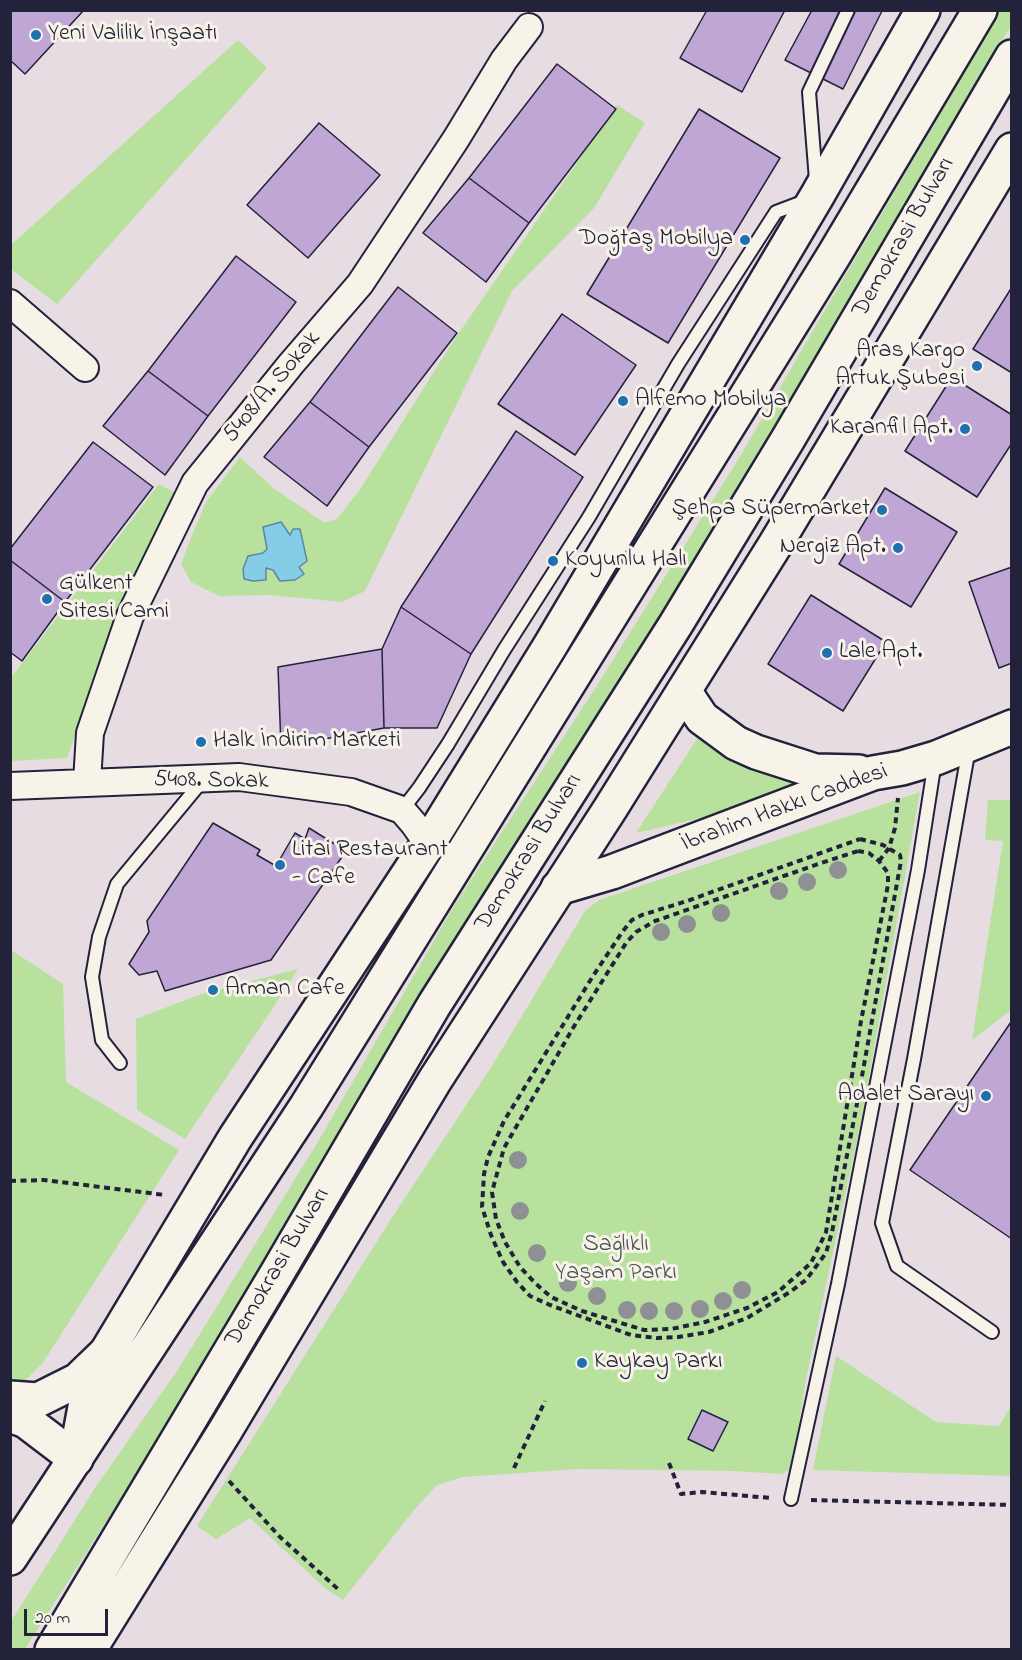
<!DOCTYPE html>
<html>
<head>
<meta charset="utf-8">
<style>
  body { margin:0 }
  #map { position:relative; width:1022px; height:1660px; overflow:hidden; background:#e6dce2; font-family:"Indie Flower",sans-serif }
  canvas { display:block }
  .frame { position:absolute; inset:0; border:12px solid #22223b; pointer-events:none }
  .scale { position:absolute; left:24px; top:1609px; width:84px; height:27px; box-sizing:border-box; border:3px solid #22223b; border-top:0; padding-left:8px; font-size:18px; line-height:21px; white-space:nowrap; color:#22223b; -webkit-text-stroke:4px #f7f3e8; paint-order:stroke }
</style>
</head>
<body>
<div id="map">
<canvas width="1022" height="1660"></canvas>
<div class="frame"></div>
<div class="scale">20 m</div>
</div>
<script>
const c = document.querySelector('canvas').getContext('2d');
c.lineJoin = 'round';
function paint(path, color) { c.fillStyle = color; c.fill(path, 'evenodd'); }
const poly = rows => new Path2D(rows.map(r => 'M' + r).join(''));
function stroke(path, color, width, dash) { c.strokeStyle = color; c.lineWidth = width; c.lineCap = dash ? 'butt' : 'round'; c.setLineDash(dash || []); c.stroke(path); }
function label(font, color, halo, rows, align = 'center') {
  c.font = font + ' "Indie Flower",sans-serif'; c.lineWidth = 6; c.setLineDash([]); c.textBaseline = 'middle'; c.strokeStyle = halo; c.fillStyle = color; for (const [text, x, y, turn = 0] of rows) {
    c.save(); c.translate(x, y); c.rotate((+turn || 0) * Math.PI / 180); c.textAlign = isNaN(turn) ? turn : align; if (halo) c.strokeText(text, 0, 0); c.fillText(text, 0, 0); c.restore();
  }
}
const green = poly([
  [1001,11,1011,11,1011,26,953,123,892,233,665,617,189,1391,25,1649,11,1649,10,1623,95,1488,179,1368,319,1140,454,906,598,684,741,455,808,339],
  [238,40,267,68,57,304,11,269,11,245],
  [617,105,645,123,594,208,512,291,365,591,342,602,270,595,219,596,191,582,181,564,192,535,206,502,240,457,273,488,325,523,337,519,361,488,452,343],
  [159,484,179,495,100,668,67,758,11,761,10,679],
  [697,739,763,769,805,780,766,803,636,833],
  [920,792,861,1121,806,1379,792,1469,781,1474,735,1471,578,1469,463,1477,437,1485,414,1510,343,1600,326,1589,250,1518,216,1539,197,1526,395,1213,492,1066,585,911,599,900],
  [988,800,1011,800,1011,1010,972,1040,1003,841,985,840],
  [11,950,63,984,66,1082,179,1150,42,1364,11,1394],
  [298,969,263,1023,185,1139,137,1110,136,1019,201,994],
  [836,1356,936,1422,999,1426,1011,1406,1011,1476,813,1470]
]);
const water = poly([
  [281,522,290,535,293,529,300,529,307,561,299,567,304,574,295,580,280,581,273,570,266,568,266,580,253,581,244,579,243,569,248,556,263,553,267,549,263,527,281,522]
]);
const building = poly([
  [10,10,84,10,25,74,10,60,10,10],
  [707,10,785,10,742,92,680,58,707,10],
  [812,10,882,11,843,89,785,60,812,10],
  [557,64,616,109,529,223,469,178,557,64],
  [699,109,780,158,668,343,587,294,699,109],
  [319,123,380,175,308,258,247,205,319,123],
  [469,178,529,223,486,282,423,233,469,178],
  [236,256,296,302,208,416,148,371,236,256],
  [398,287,457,333,369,447,310,402,398,287],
  [1012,287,1012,373,973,349,1012,287],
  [562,314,636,365,575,455,498,404,562,314],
  [148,371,208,416,165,475,103,426,148,371],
  [952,377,1012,415,1012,443,977,497,905,451,952,377],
  [310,402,369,447,327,506,264,457,310,402],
  [516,431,583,477,471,654,401,607,516,431],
  [93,442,153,487,65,602,10,560,10,549,93,442],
  [885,488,957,532,911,607,839,564,885,488],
  [10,560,65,602,22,661,10,652,10,560],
  [1012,567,1012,663,999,668,969,582,1012,567],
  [811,595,886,642,843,711,768,664,811,595],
  [401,607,471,654,437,728,384,728,382,649,401,607],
  [382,649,384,728,281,747,278,667,382,649],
  [213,823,260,850,257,855,276,866,295,833,305,839,309,828,346,851,271,960,165,991,157,971,139,975,129,964,149,932,147,921,213,823],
  [1011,1022,1012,1022,1012,1239,910,1170,1011,1022],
  [702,1410,728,1422,713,1451,688,1439,702,1410]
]);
const path = poly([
  [860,839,883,845,900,855,901,861,856,1109,832,1232,826,1253,806,1280,790,1292,747,1318,709,1332,678,1337,657,1338,631,1335,550,1305,530,1296,517,1282,503,1262,491,1235,482,1207,484,1174,488,1157,504,1121,593,976,623,931,632,920,642,915,687,901,860,839],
  [858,851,869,853,879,861,888,873,888,885,861,1021,826,1232,811,1263,778,1292,747,1308,705,1322,671,1329,644,1330,582,1311,551,1297,535,1283,520,1267,505,1242,496,1219,492,1192,504,1148,573,1028,626,943,636,932,655,921,821,863,858,851],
  [879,861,889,848,895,828,898,798],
  [10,1181,44,1180,165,1195],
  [669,1463,681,1494,702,1492,771,1498],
  [514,1468,545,1401],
  [229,1481,280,1537,339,1590],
  [811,1500,1012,1505]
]);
const lane = poly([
  [816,180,809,92,848,10],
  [969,748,914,1059,882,1223,897,1266,992,1332],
  [402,810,419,788,448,744,504,650,589,517,678,364,776,212,805,201],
  [120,1063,102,1040,92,977,99,937,117,884,203,780],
  [791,1499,838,1284,918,870,935,761]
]);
const street = poly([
  [10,303,85,368],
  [87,782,90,733,130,616,195,483,291,364,360,284,456,139,504,60,529,27],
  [10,786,239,777,351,792,402,810,414,824,428,844]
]);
const secondary = poly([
  [684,691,702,718,736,743,756,752,815,771,859,772],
  [558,888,612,872,873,773,902,768,936,758,1012,727],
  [10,1398,38,1400,78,1380,105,1354],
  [10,1415,26,1421,76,1459]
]);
const highway = poly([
  [78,1445,90,1380,235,1138,428,844,550,646,817,196,923,10],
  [10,1558,306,1107,834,255,980,10],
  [52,1650,276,1275,434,1005,676,624,788,439,1012,57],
  [89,1650,225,1431,435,1080,610,809,775,545,1012,150]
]);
const trees = [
  [838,870],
  [807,882],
  [779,891],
  [721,913],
  [687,924],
  [661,932],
  [518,1160],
  [520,1211],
  [537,1253],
  [568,1283],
  [742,1290],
  [597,1296],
  [723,1301],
  [700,1309],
  [627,1310],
  [649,1311],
  [674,1311]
];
const markers = [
  [36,35,6,"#1f6fb2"],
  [745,240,6,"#1f6fb2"],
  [977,366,6,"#1f6fb2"],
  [623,401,6,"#1f6fb2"],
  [965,429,6,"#1f6fb2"],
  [882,510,6,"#1f6fb2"],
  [898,548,6,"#1f6fb2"],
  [553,561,6,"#1f6fb2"],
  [47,599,6,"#1f6fb2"],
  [827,653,6,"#1f6fb2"],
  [201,742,6,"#1f6fb2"],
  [280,865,6,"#1f6fb2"],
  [213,990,6,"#1f6fb2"],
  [986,1096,6,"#1f6fb2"],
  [582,1363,6,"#1f6fb2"]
];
const poiNames = [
  ["Yeni Valilik İnşaatı",48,35],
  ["Doğtaş Mobilya",733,240,"right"],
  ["Aras Kargo",965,352,"right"],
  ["Artuk Şubesi",965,380,"right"],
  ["Alfemo Mobilya",635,401],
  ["Karanfil Apt.",953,429,"right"],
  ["Şehpa Süpermarket",870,510,"right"],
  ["Nergiz Apt.",886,548,"right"],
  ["Koyunlu Halı",565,561],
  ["Gülkent",59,585],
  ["Sitesi Cami",59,613],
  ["Lale Apt.",839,653],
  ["Halk İndirim Marketi",213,742],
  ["Litai Restaurant",292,851],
  ["- Cafe",292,879],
  ["Arman Cafe",225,990],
  ["Adalet Sarayı",974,1096,"right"],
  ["Kaykay Parkı",594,1363]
];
const streetNames = [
  ["Demokrasi Bulvarı",905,238,-60],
  ["5408/A. Sokak",273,388,-50],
  ["5408. Sokak",211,782,1],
  ["İbrahim Hakkı Caddesi",785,809,-20],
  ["Demokrasi Bulvarı",530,853,-58],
  ["Demokrasi Bulvarı",279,1268,-59]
];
const parkNames = [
  ["Sağlıklı",616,1246],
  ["Yaşam Parkı",616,1274]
];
paint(green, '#b8e19d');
paint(water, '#85cce6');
stroke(water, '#5d88a2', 1.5);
paint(building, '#bfa6d4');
stroke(building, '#22223b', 1.5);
stroke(lane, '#22223b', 16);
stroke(street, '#22223b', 30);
stroke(secondary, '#22223b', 38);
stroke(highway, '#22223b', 38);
stroke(path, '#22223b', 4, [6, 4.5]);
stroke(lane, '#f7f3e8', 12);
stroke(street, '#f7f3e8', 26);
stroke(secondary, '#f7f3e8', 33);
stroke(highway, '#f7f3e8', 33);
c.fillStyle = '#8f9094';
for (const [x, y] of trees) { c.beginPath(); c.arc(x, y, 9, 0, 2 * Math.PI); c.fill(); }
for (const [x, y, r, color] of markers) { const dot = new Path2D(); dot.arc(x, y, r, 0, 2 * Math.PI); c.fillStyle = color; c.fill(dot); stroke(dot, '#f7f3e8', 2); }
label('24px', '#22223b', '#f7f3e8', poiNames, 'left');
label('24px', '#22223b', '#f7f3e8', streetNames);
label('24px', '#485254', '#f7f3e8', parkNames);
</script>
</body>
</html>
